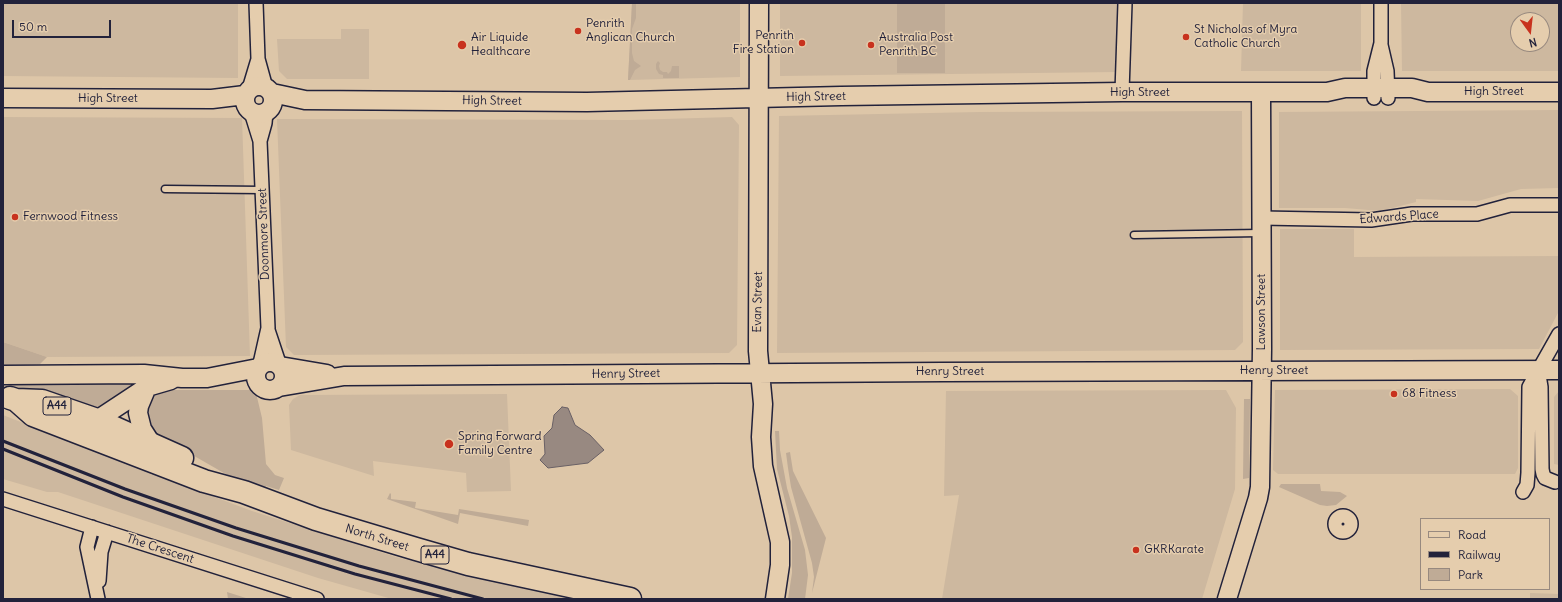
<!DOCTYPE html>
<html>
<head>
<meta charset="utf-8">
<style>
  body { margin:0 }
  #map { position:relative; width:1562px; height:602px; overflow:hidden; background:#ddc6a8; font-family:Delius,sans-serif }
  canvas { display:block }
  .frame { position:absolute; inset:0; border:4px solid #22223b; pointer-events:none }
  .legend { position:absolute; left:1420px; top:518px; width:130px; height:72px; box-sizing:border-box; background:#e5cdad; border:1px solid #97897f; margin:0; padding:5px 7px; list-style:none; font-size:12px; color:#22223b }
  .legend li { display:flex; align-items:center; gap:8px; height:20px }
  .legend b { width:20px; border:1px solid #97897f }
  .north { position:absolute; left:1510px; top:12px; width:40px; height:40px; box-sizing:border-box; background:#e5cdad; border:1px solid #97897f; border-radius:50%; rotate:165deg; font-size:11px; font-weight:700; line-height:16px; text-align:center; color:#22223b }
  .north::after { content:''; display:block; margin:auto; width:14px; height:18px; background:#c8321e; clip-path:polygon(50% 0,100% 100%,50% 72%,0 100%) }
  .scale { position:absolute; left:12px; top:20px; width:99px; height:18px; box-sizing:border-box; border:2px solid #22223b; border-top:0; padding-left:5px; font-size:12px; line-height:14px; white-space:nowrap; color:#22223b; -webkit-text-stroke:3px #e5cdad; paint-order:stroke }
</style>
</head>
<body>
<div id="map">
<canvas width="1562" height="602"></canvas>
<div class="frame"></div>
<ul class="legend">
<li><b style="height:5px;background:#e5cdad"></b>Road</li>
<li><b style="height:5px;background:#22223b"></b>Railway</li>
<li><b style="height:11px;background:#bfab96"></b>Park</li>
</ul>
<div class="north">N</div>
<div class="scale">50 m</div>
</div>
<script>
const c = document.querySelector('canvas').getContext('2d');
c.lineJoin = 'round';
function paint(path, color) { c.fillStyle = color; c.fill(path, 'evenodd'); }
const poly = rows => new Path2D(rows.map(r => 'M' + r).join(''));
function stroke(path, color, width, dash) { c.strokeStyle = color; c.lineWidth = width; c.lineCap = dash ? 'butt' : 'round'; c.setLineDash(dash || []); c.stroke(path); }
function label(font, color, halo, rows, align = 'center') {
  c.font = font + ' Delius,sans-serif'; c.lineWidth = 3; c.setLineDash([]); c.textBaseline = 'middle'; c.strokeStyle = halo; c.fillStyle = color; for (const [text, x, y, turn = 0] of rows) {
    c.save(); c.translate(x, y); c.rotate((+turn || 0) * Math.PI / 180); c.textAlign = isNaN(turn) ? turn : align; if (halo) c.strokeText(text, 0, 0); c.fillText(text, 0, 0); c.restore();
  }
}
const built = poly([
  [3,3,238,3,238,78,3,76],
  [632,3,740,3,740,77,628,80],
  [780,3,1119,3,1118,72,780,76],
  [1243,3,1361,3,1361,71,1241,71],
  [1401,3,1559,4,1559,71,1402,71],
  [1518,20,1542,20,1542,44,1518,44],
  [341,29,369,29,369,79,287,79,279,71,277,39,341,39],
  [1559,110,1559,188,1521,189,1478,201,1416,199,1416,202,1380,211,1345,208,1279,208,1279,112],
  [1242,111,1243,342,1235,350,777,353,779,116,980,112],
  [3,117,242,118,250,356,47,357,3,342],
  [732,117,739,125,737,345,729,353,294,355,286,347,277,119,630,120],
  [1280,229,1354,229,1354,257,1559,256,1559,311,1539,349,1280,350],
  [1510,389,1518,396,1518,468,1515,474,1278,474,1273,470,1275,390],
  [1226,390,1236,408,1235,489,1202,599,942,599,959,495,944,496,946,391],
  [1559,391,1559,465,1554,464,1554,397],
  [507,394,511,491,467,492,466,473,373,461,374,476,291,450,289,405,293,399,300,395],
  [3,415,143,470,152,475,152,471,193,489,252,511,396,557,512,586,575,599,392,599,318,578,58,492,47,492,3,479],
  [1530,593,1559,594,1559,599,1530,599]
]);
const green = poly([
  [632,3,636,3,636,18,632,29,632,53,634,61,641,66,635,70,630,80,628,80],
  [897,3,945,3,945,73,897,73],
  [658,61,660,63,659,66,660,70,663,72,667,72,668,74,671,71,672,66,679,66,679,78,663,78,663,75,659,74,656,69,656,64],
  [3,342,47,357,40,364,14,366,3,370],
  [138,382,93,414,5,384],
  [167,390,254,390,256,393,262,418,266,464,275,475,284,478,279,490,266,486,263,492,243,484,156,434,145,419,147,402,152,396,159,392],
  [1244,399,1250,399,1249,478,1243,479],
  [775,431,779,431,780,450,787,488,805,550,808,575,805,599,788,599,792,573,792,537,789,516,777,469],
  [790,452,793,471,826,538,812,593,814,577,812,563,791,487,788,468,786,453],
  [1281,484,1320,484,1321,491,1340,492,1347,496,1336,505,1327,506,1320,505,1279,487],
  [390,493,391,494,391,499,416,502,415,508,458,515,459,509,529,520,528,526,460,513,458,524,387,499],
  [227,592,249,599,228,599]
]);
const water = poly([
  [562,407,568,408,575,425,590,435,604,450,588,463,548,468,540,460,545,454,544,436,552,428,554,415,562,407]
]);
const lane = poly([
  [165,189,262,190],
  [1134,235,1260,233]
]);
const street = poly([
  [256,3,258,59,266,88],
  [1381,45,1387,71,1388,98],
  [249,89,258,59],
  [1122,92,1125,3],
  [1374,98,1374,71,1381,43,1381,3],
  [251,112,260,141,268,328,259,368],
  [260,141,265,123,266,112],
  [1262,218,1371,220,1412,214,1477,214,1510,205,1559,205],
  [268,330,280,366],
  [1538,369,1541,387,1542,469,1543,474,1545,478,1555,482],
  [1523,492,1527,485,1528,473,1529,387,1559,334],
  [3,499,317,599],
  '1335 524a8 8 0 1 1 16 0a8 8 0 1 1-16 0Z',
  [92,527,87,547,98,599],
  [99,581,101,552,107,532]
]);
const secondary = poly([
  [759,3,758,351,763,404,761,437,763,466,780,542,780,565,775,599],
  '245 100a14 14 0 1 1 28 0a14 14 0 1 1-28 0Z',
  [272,93,305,100,587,102,841,96,1122,92,1327,92,1345,88,1412,88,1428,92,1559,92],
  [3,98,212,99,245,95],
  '256 376a14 14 0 1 1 28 0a14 14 0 1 1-28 0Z',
  [280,366,327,374],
  [3,375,144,374,182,378,207,378,258,368],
  [147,387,139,406,138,413,142,429,151,443],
  [279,387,344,376,943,372,1559,370],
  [86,424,97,420,147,387,171,380],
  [1227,599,1258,498,1260,487,1262,349,1261,93]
]);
const highway = poly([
  [10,398,16,400,42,401,97,420,182,458],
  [16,400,33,415,204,481,244,492,316,519,416,549,468,564,630,599]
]);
const rail = poly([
  [3,441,125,489,236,528,359,566,483,599],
  [3,449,123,497,233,536,355,574,451,599]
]);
const markers = [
  [578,31,4,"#c8321e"],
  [1186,37,4,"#c8321e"],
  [802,43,4,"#c8321e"],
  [462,45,5,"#c8321e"],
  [871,45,4,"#c8321e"],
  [15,217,4,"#c8321e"],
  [1394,394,4,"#c8321e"],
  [449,444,5,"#c8321e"],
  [1136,550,4,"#c8321e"]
];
const shields = [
  [57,406,28],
  [435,555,28]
];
const shieldNames = [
  ["A44",57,406],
  ["A44",435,555]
];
const poiNames = [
  ["Penrith",586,24],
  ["Anglican Church",586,38],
  ["St Nicholas of Myra",1194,30],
  ["Catholic Church",1194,44],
  ["Penrith",794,36,"right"],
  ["Fire Station",794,50,"right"],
  ["Air Liquide",471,38],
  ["Healthcare",471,52],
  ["Australia Post",879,38],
  ["Penrith BC",879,52],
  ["Fernwood Fitness",23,217],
  ["68 Fitness",1402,394],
  ["Spring Forward",458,437],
  ["Family Centre",458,451],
  ["GKRKarate",1144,550]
];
const streetNames = [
  ["High Street",1494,92],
  ["High Street",1140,93],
  ["High Street",816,97,-1],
  ["High Street",108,99],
  ["High Street",492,101,1],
  ["Edwards Place",1399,217,-4],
  ["Doonmore Street",264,234,-92],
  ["Evan Street",758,302,-89],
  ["Lawson Street",1262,312,-90],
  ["Henry Street",1274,371],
  ["Henry Street",950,372],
  ["Henry Street",626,374,-1],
  ["North Street",377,538,17],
  ["The Crescent",160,549,18]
];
paint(built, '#cdb89f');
paint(green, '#bfab96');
paint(water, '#988981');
stroke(water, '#696065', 1);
stroke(lane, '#22223b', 9);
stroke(street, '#22223b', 16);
stroke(secondary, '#22223b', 21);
stroke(highway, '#22223b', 25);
stroke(lane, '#e5cdad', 6);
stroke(street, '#e5cdad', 13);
stroke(secondary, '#e5cdad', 18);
stroke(highway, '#e5cdad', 22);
stroke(rail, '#22223b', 3);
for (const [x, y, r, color] of markers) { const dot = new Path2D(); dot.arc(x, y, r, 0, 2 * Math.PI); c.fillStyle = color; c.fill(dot); stroke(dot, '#e5cdad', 1.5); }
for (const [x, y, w] of shields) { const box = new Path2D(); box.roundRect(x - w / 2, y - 9, w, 18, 3); c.fillStyle = '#e5cdad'; c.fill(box); stroke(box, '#22223b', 1); }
label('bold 11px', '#22223b', null, shieldNames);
label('12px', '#22223b', '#e5cdad', poiNames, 'left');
label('12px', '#22223b', '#e5cdad', streetNames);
</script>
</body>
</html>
